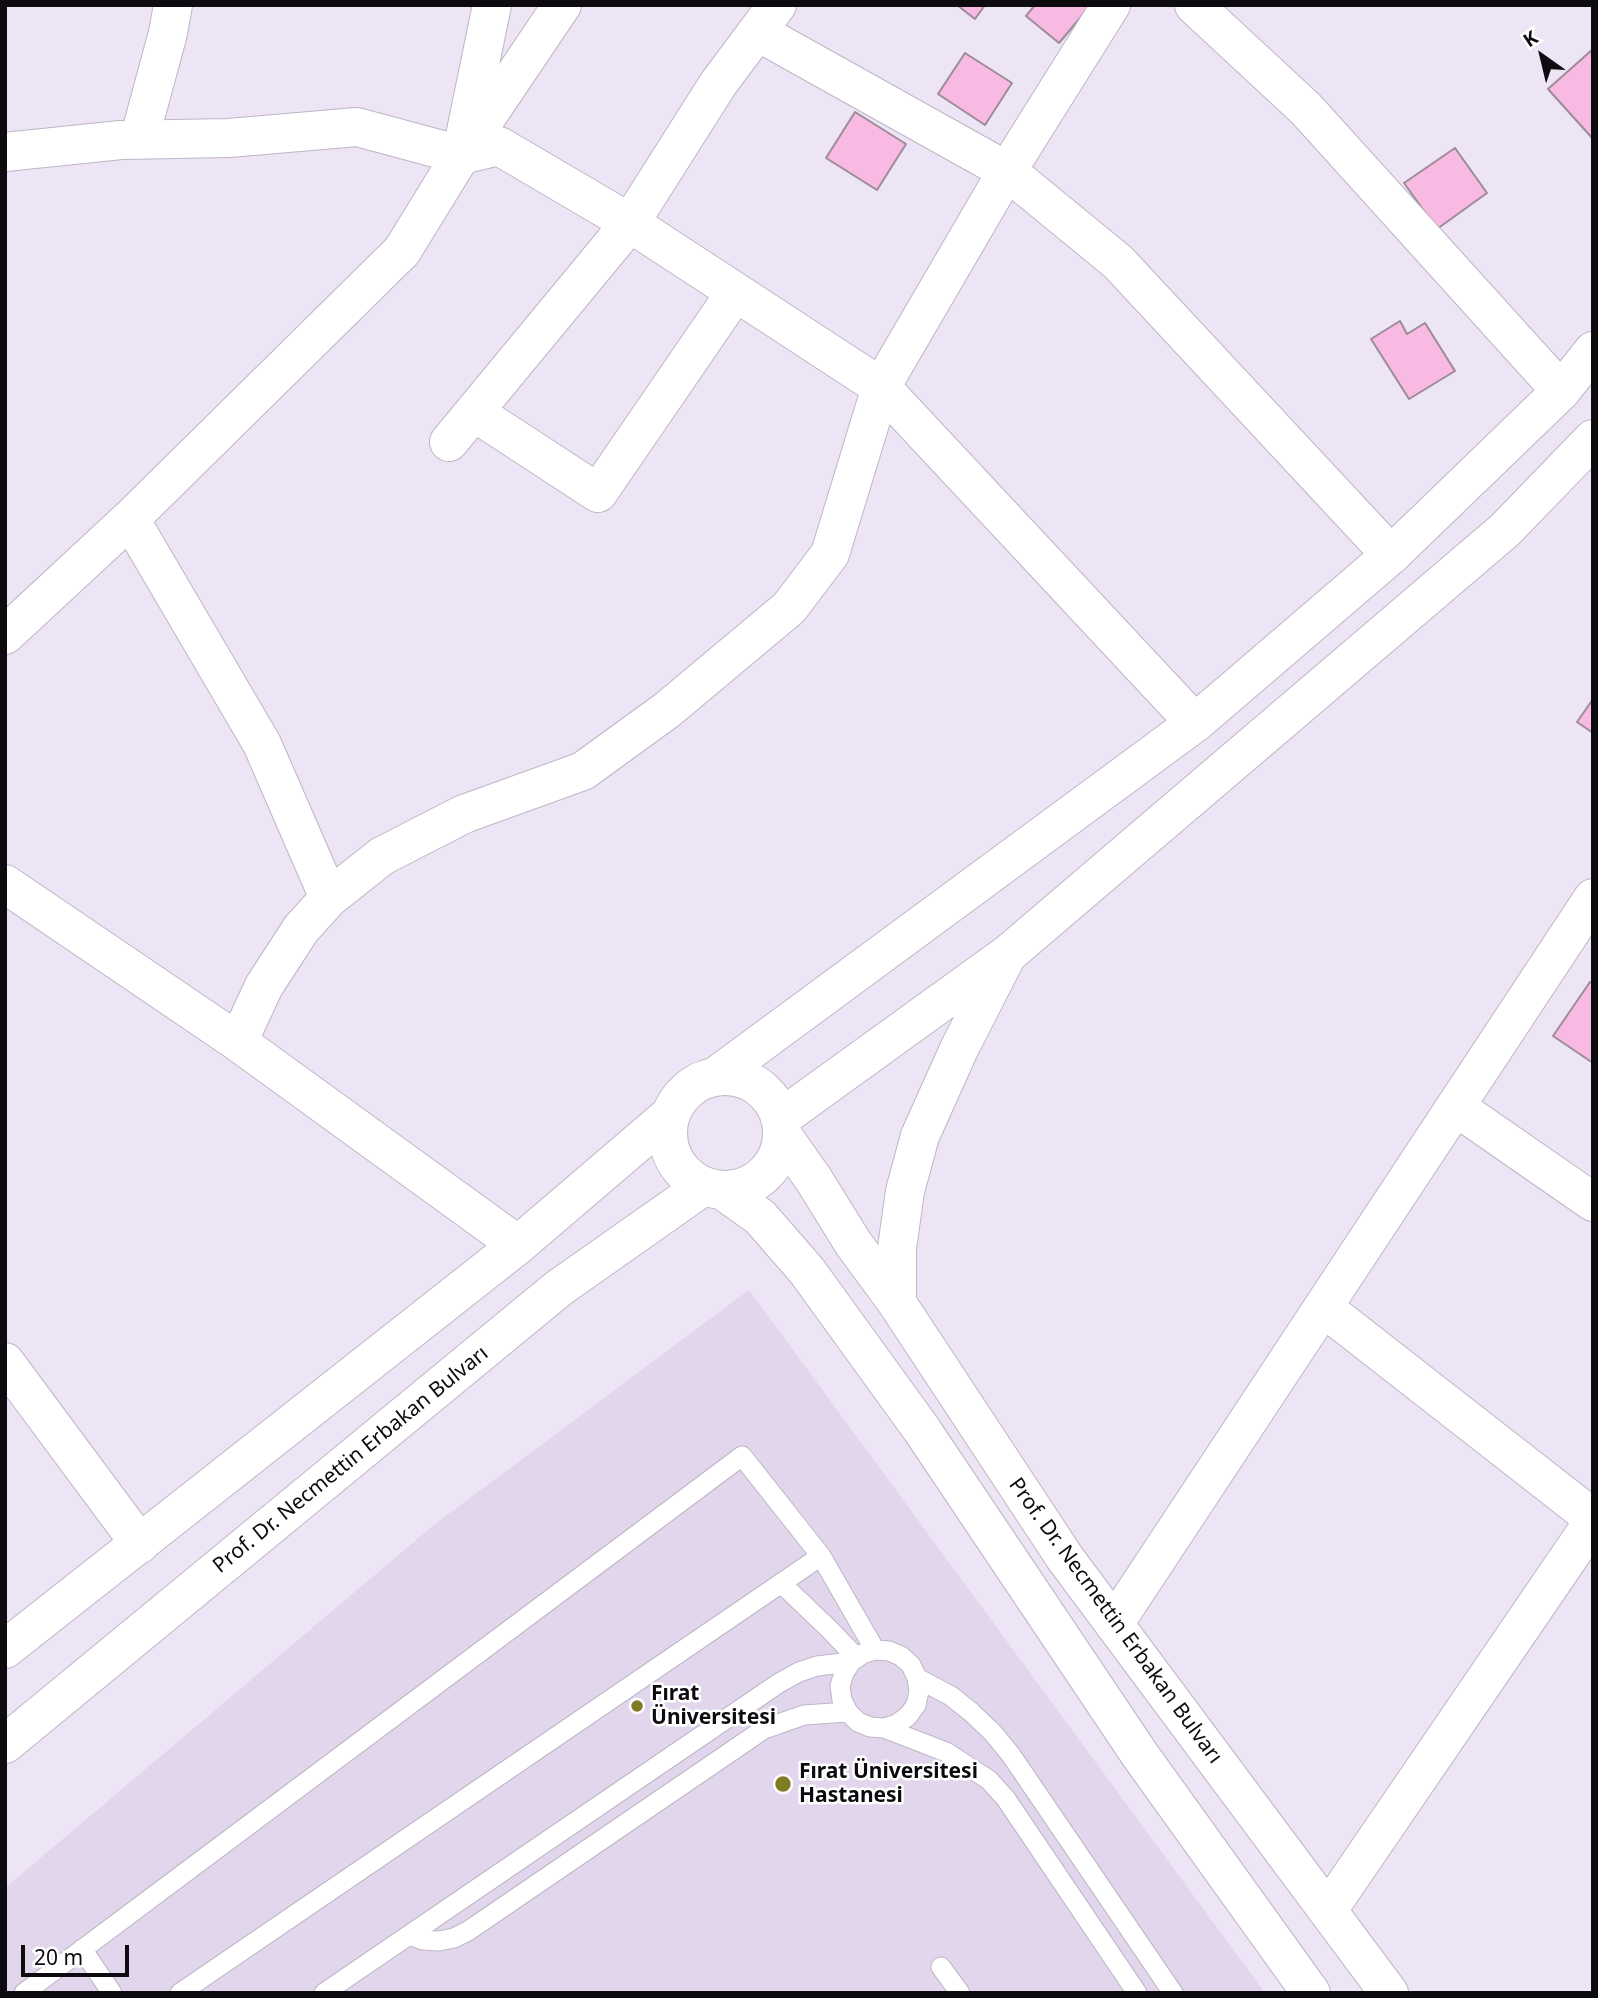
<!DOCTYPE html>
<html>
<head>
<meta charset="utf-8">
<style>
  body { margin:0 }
  #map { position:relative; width:1598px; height:1998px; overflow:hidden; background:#ede4f5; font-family:"Noto Sans",sans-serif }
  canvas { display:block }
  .frame { position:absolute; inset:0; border:7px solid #0d0b10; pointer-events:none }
  .north { position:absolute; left:1507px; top:21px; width:70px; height:70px; -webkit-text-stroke:5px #fff; paint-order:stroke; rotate:326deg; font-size:19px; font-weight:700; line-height:28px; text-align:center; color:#0d0b10 }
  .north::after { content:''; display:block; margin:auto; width:24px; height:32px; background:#0d0b10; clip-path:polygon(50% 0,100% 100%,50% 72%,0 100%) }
  .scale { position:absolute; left:21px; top:1945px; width:108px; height:32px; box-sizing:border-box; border:4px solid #0d0b10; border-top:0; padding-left:9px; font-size:21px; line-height:24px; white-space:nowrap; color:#0d0b10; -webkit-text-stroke:5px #fff; paint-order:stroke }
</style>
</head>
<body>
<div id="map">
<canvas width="1598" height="1998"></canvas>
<div class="frame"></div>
<div class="north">K</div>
<div class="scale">20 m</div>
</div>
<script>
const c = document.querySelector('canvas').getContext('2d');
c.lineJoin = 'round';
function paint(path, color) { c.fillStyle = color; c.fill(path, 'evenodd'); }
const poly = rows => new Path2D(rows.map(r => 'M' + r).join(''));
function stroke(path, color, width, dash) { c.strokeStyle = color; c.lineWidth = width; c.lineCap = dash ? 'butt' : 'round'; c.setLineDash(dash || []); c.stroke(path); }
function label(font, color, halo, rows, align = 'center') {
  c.font = font + ' "Noto Sans",sans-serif'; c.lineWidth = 5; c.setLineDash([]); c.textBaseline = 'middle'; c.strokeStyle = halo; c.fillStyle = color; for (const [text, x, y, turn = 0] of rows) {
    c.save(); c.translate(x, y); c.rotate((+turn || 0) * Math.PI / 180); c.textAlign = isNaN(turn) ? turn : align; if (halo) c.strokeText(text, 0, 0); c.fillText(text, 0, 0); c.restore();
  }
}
const built = poly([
  [749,1290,1265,1993,5,1993,5,1888,435,1524]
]);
const building = poly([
  [957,5,985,5,975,19,957,5],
  [1035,5,1091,5,1059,43,1026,16,1035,5],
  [1593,49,1593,139,1548,89,1593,49],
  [965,53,1012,83,985,125,938,94,965,53],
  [855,112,906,144,877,190,826,158,855,112],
  [1455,148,1487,193,1437,229,1404,183,1455,148],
  [1400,321,1407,334,1425,323,1455,371,1409,399,1371,339,1400,321],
  [1593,699,1593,733,1577,722,1593,699],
  [1590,982,1593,984,1593,1063,1553,1036,1590,982]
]);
const service = poly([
  [781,1583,829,1629,857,1658],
  [917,1678,919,1691,916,1705,908,1716,897,1724,884,1728,870,1727,858,1722,848,1712,842,1700,840,1686,844,1673,851,1662,862,1654,875,1650,889,1651,901,1656,911,1665,917,1678,951,1696,971,1712,993,1733,1011,1755,1173,1993],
  [884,1728,946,1752,989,1780,1006,1799,1137,1993],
  [409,1935,423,1940,439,1941,454,1938,468,1931,764,1729,804,1715,848,1712],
  [82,1949,112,1993],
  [941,1967,960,1993],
  [24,1993,742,1456,821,1556,875,1650],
  [180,1993,821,1556],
  [324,1993,779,1683,799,1672,817,1666,851,1662]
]);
const minor = poly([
  [1194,5,1306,109,1561,391],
  [758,32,1007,171,1118,262,1391,555],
  [465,136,492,5],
  [139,140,168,33,173,5],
  [5,152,121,140,229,138,357,127,461,155,499,146,630,223,881,387,1195,723],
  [474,412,598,493,735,293],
  [449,442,630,223,718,84,777,5],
  [130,519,262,744,329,898],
  [5,635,130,519,402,251,461,155,562,5],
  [5,884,238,1042,518,1245],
  [238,1042,264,986,301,929,329,898,382,856,464,814,583,771,667,710,789,608,830,554,881,387,1007,171,1111,5],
  [1456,1107,1593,1202],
  [1324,1308,1593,1518],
  [5,1362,140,1544],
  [1328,1910,1593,1522]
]);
const tertiary = poly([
  [1114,1624,1593,898]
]);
const secondary = poly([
  '668 1133a57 57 0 1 1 114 0a57 57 0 1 1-114 0Z',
  [716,1076,1195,723,1391,555,1561,391,1593,351],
  [781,1118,1008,954,1505,530,1593,439],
  [783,1136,814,1180,853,1243,897,1303,1065,1558,1389,1993],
  [722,1190,760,1217,807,1271,922,1430,1140,1755,1311,1993],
  [897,1303,897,1248,905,1191,920,1136,959,1049,1005,959],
  [5,1649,518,1245,670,1115],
  [5,1744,559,1288,704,1186]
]);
const markers = [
  [637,1706,7,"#807c24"],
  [783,1784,9,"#807c24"]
];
const streetNames = [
  ["Prof. Dr. Necmettin Erbakan Bulvarı",351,1460,-39],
  ["Prof. Dr. Necmettin Erbakan Bulvarı",1115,1621,54]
];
const poiNames = [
  ["Fırat",651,1694],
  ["Üniversitesi",651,1718],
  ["Fırat Üniversitesi",799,1772],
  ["Hastanesi",799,1796]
];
paint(built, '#e1d6ec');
paint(building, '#f8bae2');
stroke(building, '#9c8c96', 2);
stroke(service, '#bdb6c6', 21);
stroke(minor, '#bdb6c6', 40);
stroke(tertiary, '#bdb6c6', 40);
stroke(secondary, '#bdb6c6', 40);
stroke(service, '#fff', 19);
stroke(minor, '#fff', 38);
stroke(tertiary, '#fff', 38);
stroke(secondary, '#fff', 38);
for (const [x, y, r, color] of markers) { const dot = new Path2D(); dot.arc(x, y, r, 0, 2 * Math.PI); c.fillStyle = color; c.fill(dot); stroke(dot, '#fff', 2.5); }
label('21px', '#0d0b10', '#fff', streetNames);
label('bold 21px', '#0d0b10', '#fff', poiNames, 'left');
</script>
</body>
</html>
